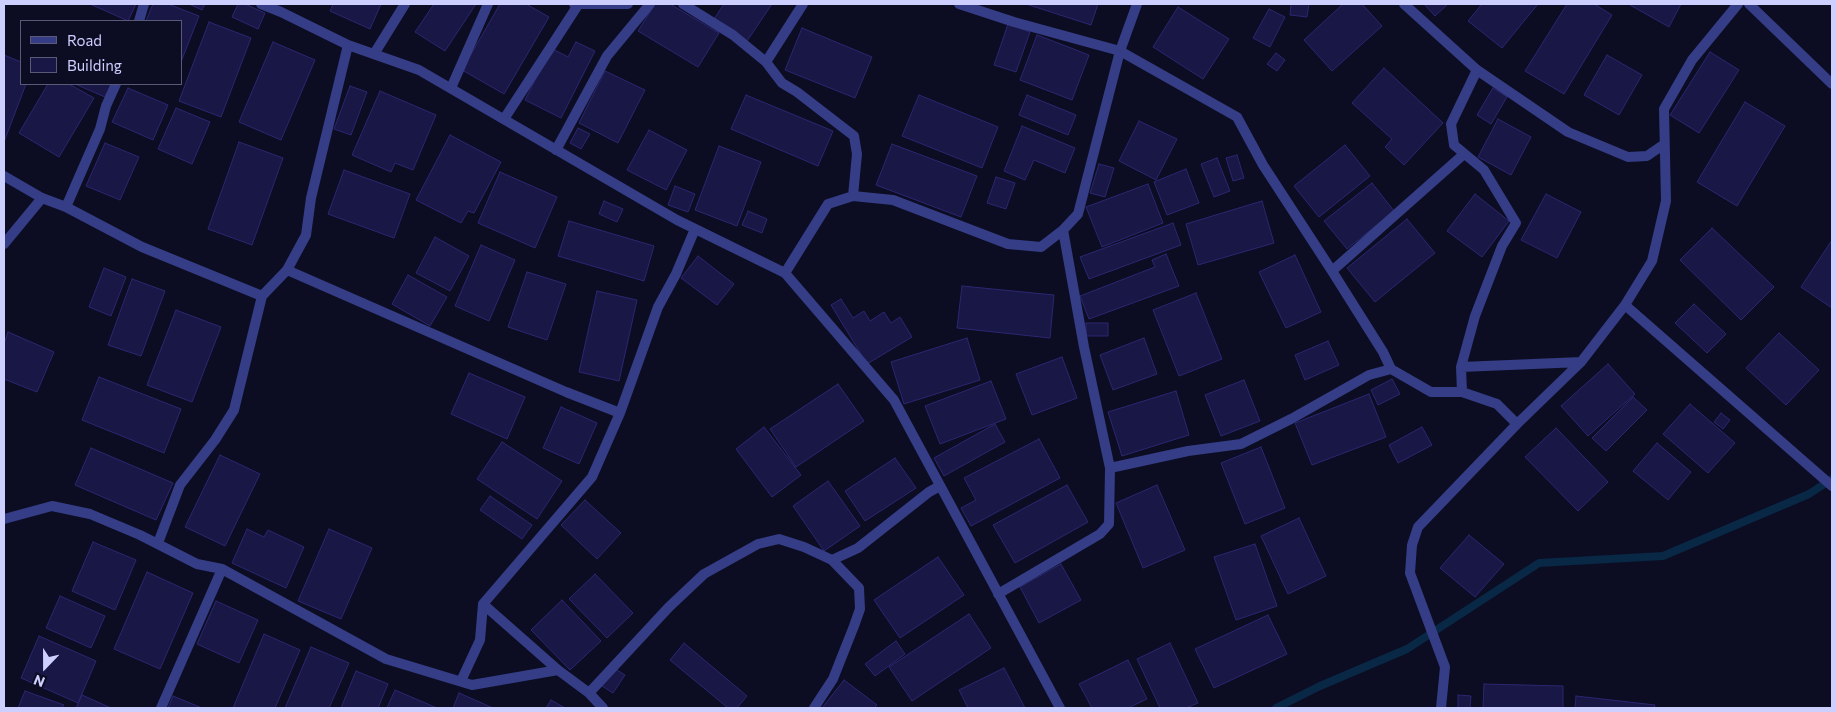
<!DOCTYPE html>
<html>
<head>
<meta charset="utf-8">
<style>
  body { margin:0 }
  #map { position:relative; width:1836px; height:712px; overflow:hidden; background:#0c0c22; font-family:Commissioner,sans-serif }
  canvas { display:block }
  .frame { position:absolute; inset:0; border:5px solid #cdcfff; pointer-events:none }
  .legend { position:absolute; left:20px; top:20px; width:162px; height:65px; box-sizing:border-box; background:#0c0c22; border:1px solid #595a7a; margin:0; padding:6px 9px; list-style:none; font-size:15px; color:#cdcfff }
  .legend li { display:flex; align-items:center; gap:10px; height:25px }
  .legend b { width:25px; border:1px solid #595a7a }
  .north { position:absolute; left:20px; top:642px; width:50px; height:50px; -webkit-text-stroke:4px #0c0c22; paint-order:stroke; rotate:202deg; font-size:14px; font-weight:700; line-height:20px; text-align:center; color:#cdcfff }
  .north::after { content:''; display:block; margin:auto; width:18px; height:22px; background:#cdcfff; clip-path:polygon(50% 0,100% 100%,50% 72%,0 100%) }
</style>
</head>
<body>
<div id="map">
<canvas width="1836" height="712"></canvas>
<div class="frame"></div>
<ul class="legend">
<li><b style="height:6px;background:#343d85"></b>Road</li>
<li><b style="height:14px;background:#191745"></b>Building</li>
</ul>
<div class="north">N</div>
</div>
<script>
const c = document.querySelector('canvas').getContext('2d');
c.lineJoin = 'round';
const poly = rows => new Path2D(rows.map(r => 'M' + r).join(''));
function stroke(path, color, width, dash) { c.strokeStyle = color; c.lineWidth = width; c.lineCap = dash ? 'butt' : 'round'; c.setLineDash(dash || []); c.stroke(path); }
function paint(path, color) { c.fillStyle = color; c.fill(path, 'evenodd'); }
const stream = poly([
  [1276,708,1320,686,1407,649,1539,563,1663,556,1809,494,1832,479]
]);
const building = poly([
  [90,4,136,4,128,21,90,4],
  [153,4,168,4,199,16,181,62,181,21,146,21,153,4],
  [189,4,205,4,202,10,189,4],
  [238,4,245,4,265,13,258,29,232,17,238,4],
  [333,4,381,4,370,29,330,11,333,4],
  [434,4,476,4,445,51,415,32,434,4],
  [500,4,526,4,549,17,504,94,462,70,500,4],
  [655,4,670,4,719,33,698,67,638,31,655,4],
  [724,4,772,4,747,41,714,19,724,4],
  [1026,4,1098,4,1091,25,1026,4],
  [1291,4,1309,4,1307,17,1290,15,1291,4],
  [1343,4,1362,4,1382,26,1332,71,1304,40,1343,4],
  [1424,4,1448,4,1435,16,1424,4],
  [1482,4,1538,4,1502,48,1468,21,1482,4],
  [1567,4,1594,4,1612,15,1564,94,1525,71,1567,4],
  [1631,4,1681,4,1669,27,1630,5,1631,4],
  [1178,7,1229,39,1203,79,1153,47,1178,7],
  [1269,9,1285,17,1270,47,1253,38,1269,9],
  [209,22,251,38,221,117,179,101,209,22],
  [1008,24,1030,32,1016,72,994,65,1008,24],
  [802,28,872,57,855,98,785,70,802,28],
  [1037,35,1089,55,1072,100,1020,80,1037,35],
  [273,42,315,60,281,140,239,122,273,42],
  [576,42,595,51,561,118,525,100,551,48,568,57,576,42],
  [1710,52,1739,70,1699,133,1670,115,1710,52],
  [1276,53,1285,60,1277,71,1267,64,1276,53],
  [4,55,21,62,21,84,26,84,4,142,4,55],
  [1607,55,1642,75,1619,115,1584,95,1607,55],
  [1384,68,1443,123,1404,165,1385,147,1392,139,1352,103,1384,68],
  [605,71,645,90,618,143,579,123,605,71],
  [48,84,69,84,94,98,59,157,19,133,48,84],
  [75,84,111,84,105,97,75,84],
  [350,86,367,92,351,135,334,129,350,86],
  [128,88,168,105,153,140,112,122,128,88],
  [1493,88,1507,97,1491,124,1477,115,1493,88],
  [380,91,436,115,413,170,395,163,391,172,352,155,380,91],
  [746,95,833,131,818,166,731,129,746,95],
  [919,95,998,127,982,168,902,136,919,95],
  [1027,95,1076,115,1068,135,1019,115,1027,95],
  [1745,102,1785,126,1737,206,1697,182,1745,102],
  [176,108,210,122,192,164,158,149,176,108],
  [1498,119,1531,137,1511,175,1478,157,1498,119],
  [1139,121,1177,139,1156,180,1119,161,1139,121],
  [1022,126,1075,148,1065,173,1034,160,1025,180,1004,171,1022,126],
  [578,128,590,134,581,149,570,143,578,128],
  [649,130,687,150,666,190,627,170,649,130],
  [450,135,501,162,474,213,468,211,461,223,416,200,450,135],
  [239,142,283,158,252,245,208,229,239,142],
  [105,143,139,157,120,200,86,186,105,143],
  [892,144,977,176,961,217,876,185,892,144],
  [1345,145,1370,176,1319,217,1294,186,1345,145],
  [719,146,761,162,737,226,695,210,719,146],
  [1237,155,1244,178,1233,181,1226,158,1237,155],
  [1217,158,1230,191,1214,197,1201,164,1217,158],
  [1099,164,1114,168,1105,197,1090,193,1099,164],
  [1186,169,1199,203,1167,215,1154,182,1186,169],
  [344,170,410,194,394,238,328,214,344,170],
  [500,172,557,197,535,248,478,223,500,172],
  [996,177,1015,183,1006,209,987,203,996,177],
  [1372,183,1394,211,1347,249,1324,221,1372,183],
  [1148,184,1163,223,1102,247,1086,207,1148,184],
  [675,186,695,194,688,212,668,205,675,186],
  [1475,194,1509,221,1482,257,1447,231,1475,194],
  [1546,194,1581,212,1557,258,1521,240,1546,194],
  [604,201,623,209,617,222,599,214,604,201],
  [1262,201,1274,243,1198,265,1186,224,1262,201],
  [748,211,767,219,762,233,742,225,748,211],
  [1407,219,1435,253,1375,302,1347,268,1407,219],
  [569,221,654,246,644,281,558,256,569,221],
  [1173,223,1181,245,1089,279,1080,257,1173,223],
  [1712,228,1774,287,1741,320,1680,260,1712,228],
  [435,237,469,256,450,291,416,273,435,237],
  [1832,240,1832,308,1801,287,1832,240],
  [481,245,515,260,489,321,455,306,481,245],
  [1166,254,1179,286,1089,319,1080,296,1155,267,1152,260,1166,254],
  [1295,255,1321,312,1286,328,1259,272,1295,255],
  [698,256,734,284,717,305,681,278,698,256],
  [104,268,126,277,111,316,89,307,104,268],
  [527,272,566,284,547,340,508,327,527,272],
  [408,275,447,297,430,326,392,304,408,275],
  [132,279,165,291,141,356,108,345,132,279],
  [962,286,1054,295,1050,338,957,328,962,286],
  [597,291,637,300,619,381,579,372,597,291],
  [1196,293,1222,359,1179,376,1153,310,1196,293],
  [841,299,853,318,864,311,870,321,884,312,891,323,900,317,912,337,867,364,831,305,841,299],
  [1694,304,1726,334,1707,353,1675,323,1694,304],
  [176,310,221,327,192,402,147,385,176,310],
  [1086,323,1108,323,1108,336,1086,336,1086,323],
  [8,332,54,352,37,392,4,379,4,344,8,332],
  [1779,333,1819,370,1786,405,1746,368,1779,333],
  [967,338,980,380,904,404,891,362,967,338],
  [1144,338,1157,374,1113,390,1100,355,1144,338],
  [1328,341,1339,365,1305,380,1295,355,1328,341],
  [1062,357,1077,398,1032,415,1016,374,1062,357],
  [1608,364,1635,394,1588,436,1561,406,1608,364],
  [469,373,525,397,507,439,451,414,469,373],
  [99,377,181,409,164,453,82,420,99,377],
  [1392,379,1400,394,1378,405,1371,390,1392,379],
  [1244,380,1260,421,1221,436,1205,395,1244,380],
  [991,381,1006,419,940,444,925,406,991,381],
  [838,384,864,421,796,467,770,429,838,384],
  [1176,391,1189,435,1122,456,1108,412,1176,391],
  [1369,394,1386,437,1312,465,1295,423,1369,394],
  [1633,397,1647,410,1606,451,1592,438,1633,397],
  [1690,404,1735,443,1708,473,1663,434,1690,404],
  [561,407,597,423,579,464,543,448,561,407],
  [1721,413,1730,420,1723,429,1714,422,1721,413],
  [995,424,1005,442,944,476,934,458,995,424],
  [764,427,801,475,772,497,736,449,764,427],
  [1422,427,1432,445,1398,463,1389,445,1422,427],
  [1556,428,1608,482,1578,511,1525,457,1556,428],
  [1039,439,1060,478,971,526,961,508,976,500,964,478,1039,439],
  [502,442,562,481,537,519,477,479,502,442],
  [1657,443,1691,472,1668,500,1633,471,1657,443],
  [1261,447,1285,508,1245,524,1221,463,1261,447],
  [91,448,173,483,156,520,75,485,91,448],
  [220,455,260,474,225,546,185,527,220,455],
  [895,458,916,488,865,521,845,491,895,458],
  [828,481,860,526,824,551,793,506,828,481],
  [1067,485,1088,522,1015,563,993,525,1067,485],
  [1157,485,1185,550,1143,568,1116,503,1157,485],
  [490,496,532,525,522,539,480,510,490,496],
  [585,500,621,533,597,559,561,525,585,500],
  [1299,518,1326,576,1288,594,1261,536,1299,518],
  [247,529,264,537,268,530,304,547,286,588,232,563,247,529],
  [329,529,372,548,341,619,298,601,329,529],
  [1469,535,1504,564,1475,597,1440,568,1469,535],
  [93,542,136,560,115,610,72,591,93,542],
  [1255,544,1277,606,1236,620,1214,557,1255,544],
  [938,557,964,595,900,638,874,600,938,557],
  [1061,564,1081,600,1039,623,1020,587,1061,564],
  [147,572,193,593,160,669,114,649,147,572],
  [595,574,633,613,607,638,569,599,595,574],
  [60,596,105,616,91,648,46,628,60,596],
  [562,600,601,641,570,670,531,630,562,600],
  [216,601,258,620,239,663,197,644,216,601],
  [969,614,991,648,912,701,889,667,969,614],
  [1268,615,1287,654,1214,688,1195,649,1268,615],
  [264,634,300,650,275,708,233,708,264,634],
  [39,636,96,661,78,703,21,678,39,636],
  [896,641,905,654,875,676,865,664,896,641],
  [684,643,747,696,737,708,728,708,670,660,684,643],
  [1170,643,1198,703,1186,708,1160,708,1137,659,1170,643],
  [311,647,349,663,329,708,285,708,311,647],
  [1128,660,1147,699,1128,708,1092,708,1079,684,1128,660],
  [614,668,625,675,613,693,602,686,614,668],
  [1004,668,1025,708,968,708,959,690,1004,668],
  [356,671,388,684,378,708,341,708,356,671],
  [844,680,877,705,874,708,822,708,844,680],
  [1484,684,1563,686,1563,708,1483,708,1484,684],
  [395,690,437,708,387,708,395,690],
  [25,691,64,705,62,708,18,708,25,691],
  [459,693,493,708,453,708,459,693],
  [82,695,111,708,76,708,82,695],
  [1458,695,1471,696,1470,708,1458,708,1458,695],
  [173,696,202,708,168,708,173,696],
  [1576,696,1655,705,1654,708,1575,708,1576,696],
  [551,700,565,708,546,708,551,700]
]);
const street = poly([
  [261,4,281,12,348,45,419,70,677,220,785,273,894,400,1060,708],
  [574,4,628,4],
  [683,4,733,35,766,62,782,83,797,92,854,136,857,154,853,196],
  [959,4,1014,22,1120,51,1237,117,1263,165,1332,271,1383,352,1391,369,1431,392,1462,392,1461,367,1581,362],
  [1404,4,1477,70,1568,132,1628,157,1647,156,1663,145],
  [1749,4,1832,84],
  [139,21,144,4],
  [374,54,405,4],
  [766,62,803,4],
  [451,88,488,4],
  [504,119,578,5],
  [556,150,607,56,650,4],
  [4,176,42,198,66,207,142,247,262,296],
  [66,207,100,129,106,106,116,84],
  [4,244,42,198],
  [287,270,566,392,620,413],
  [1332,271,1464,154],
  [785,273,828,204,853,196,893,200,1008,244,1041,247,1063,230,1078,214,1120,51,1137,4],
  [1625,305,1832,486],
  [1461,367,1475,316,1502,246,1516,223,1484,170,1454,145,1451,124,1477,70],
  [1462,392,1497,404,1517,424],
  [1110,468,1188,451,1241,444,1291,419,1369,375,1391,369],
  [4,519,52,506,90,514,140,535,197,564,222,569,386,659,472,685,558,670],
  [158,543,180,485,215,440,234,410,262,296,287,270,306,235,311,198,348,45],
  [832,560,858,548,929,492,940,486],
  [998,594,1100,534,1109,524,1110,468,1084,347,1063,230],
  [483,604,558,670,589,693,603,708],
  [461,681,480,640,483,604,592,477,620,413,658,307,676,274,695,229],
  [589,693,669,607,704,574,758,544,779,539,804,547,832,560,859,588,860,609,854,626,833,679,814,708],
  [161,708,222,569],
  [1441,708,1445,667,1410,573,1412,545,1418,527,1517,424,1581,362,1625,305,1652,261,1666,201,1664,109,1692,60,1738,4]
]);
stroke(stream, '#082845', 8);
paint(building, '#191745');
stroke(building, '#2b2772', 1);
stroke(street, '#343d85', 10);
</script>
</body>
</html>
